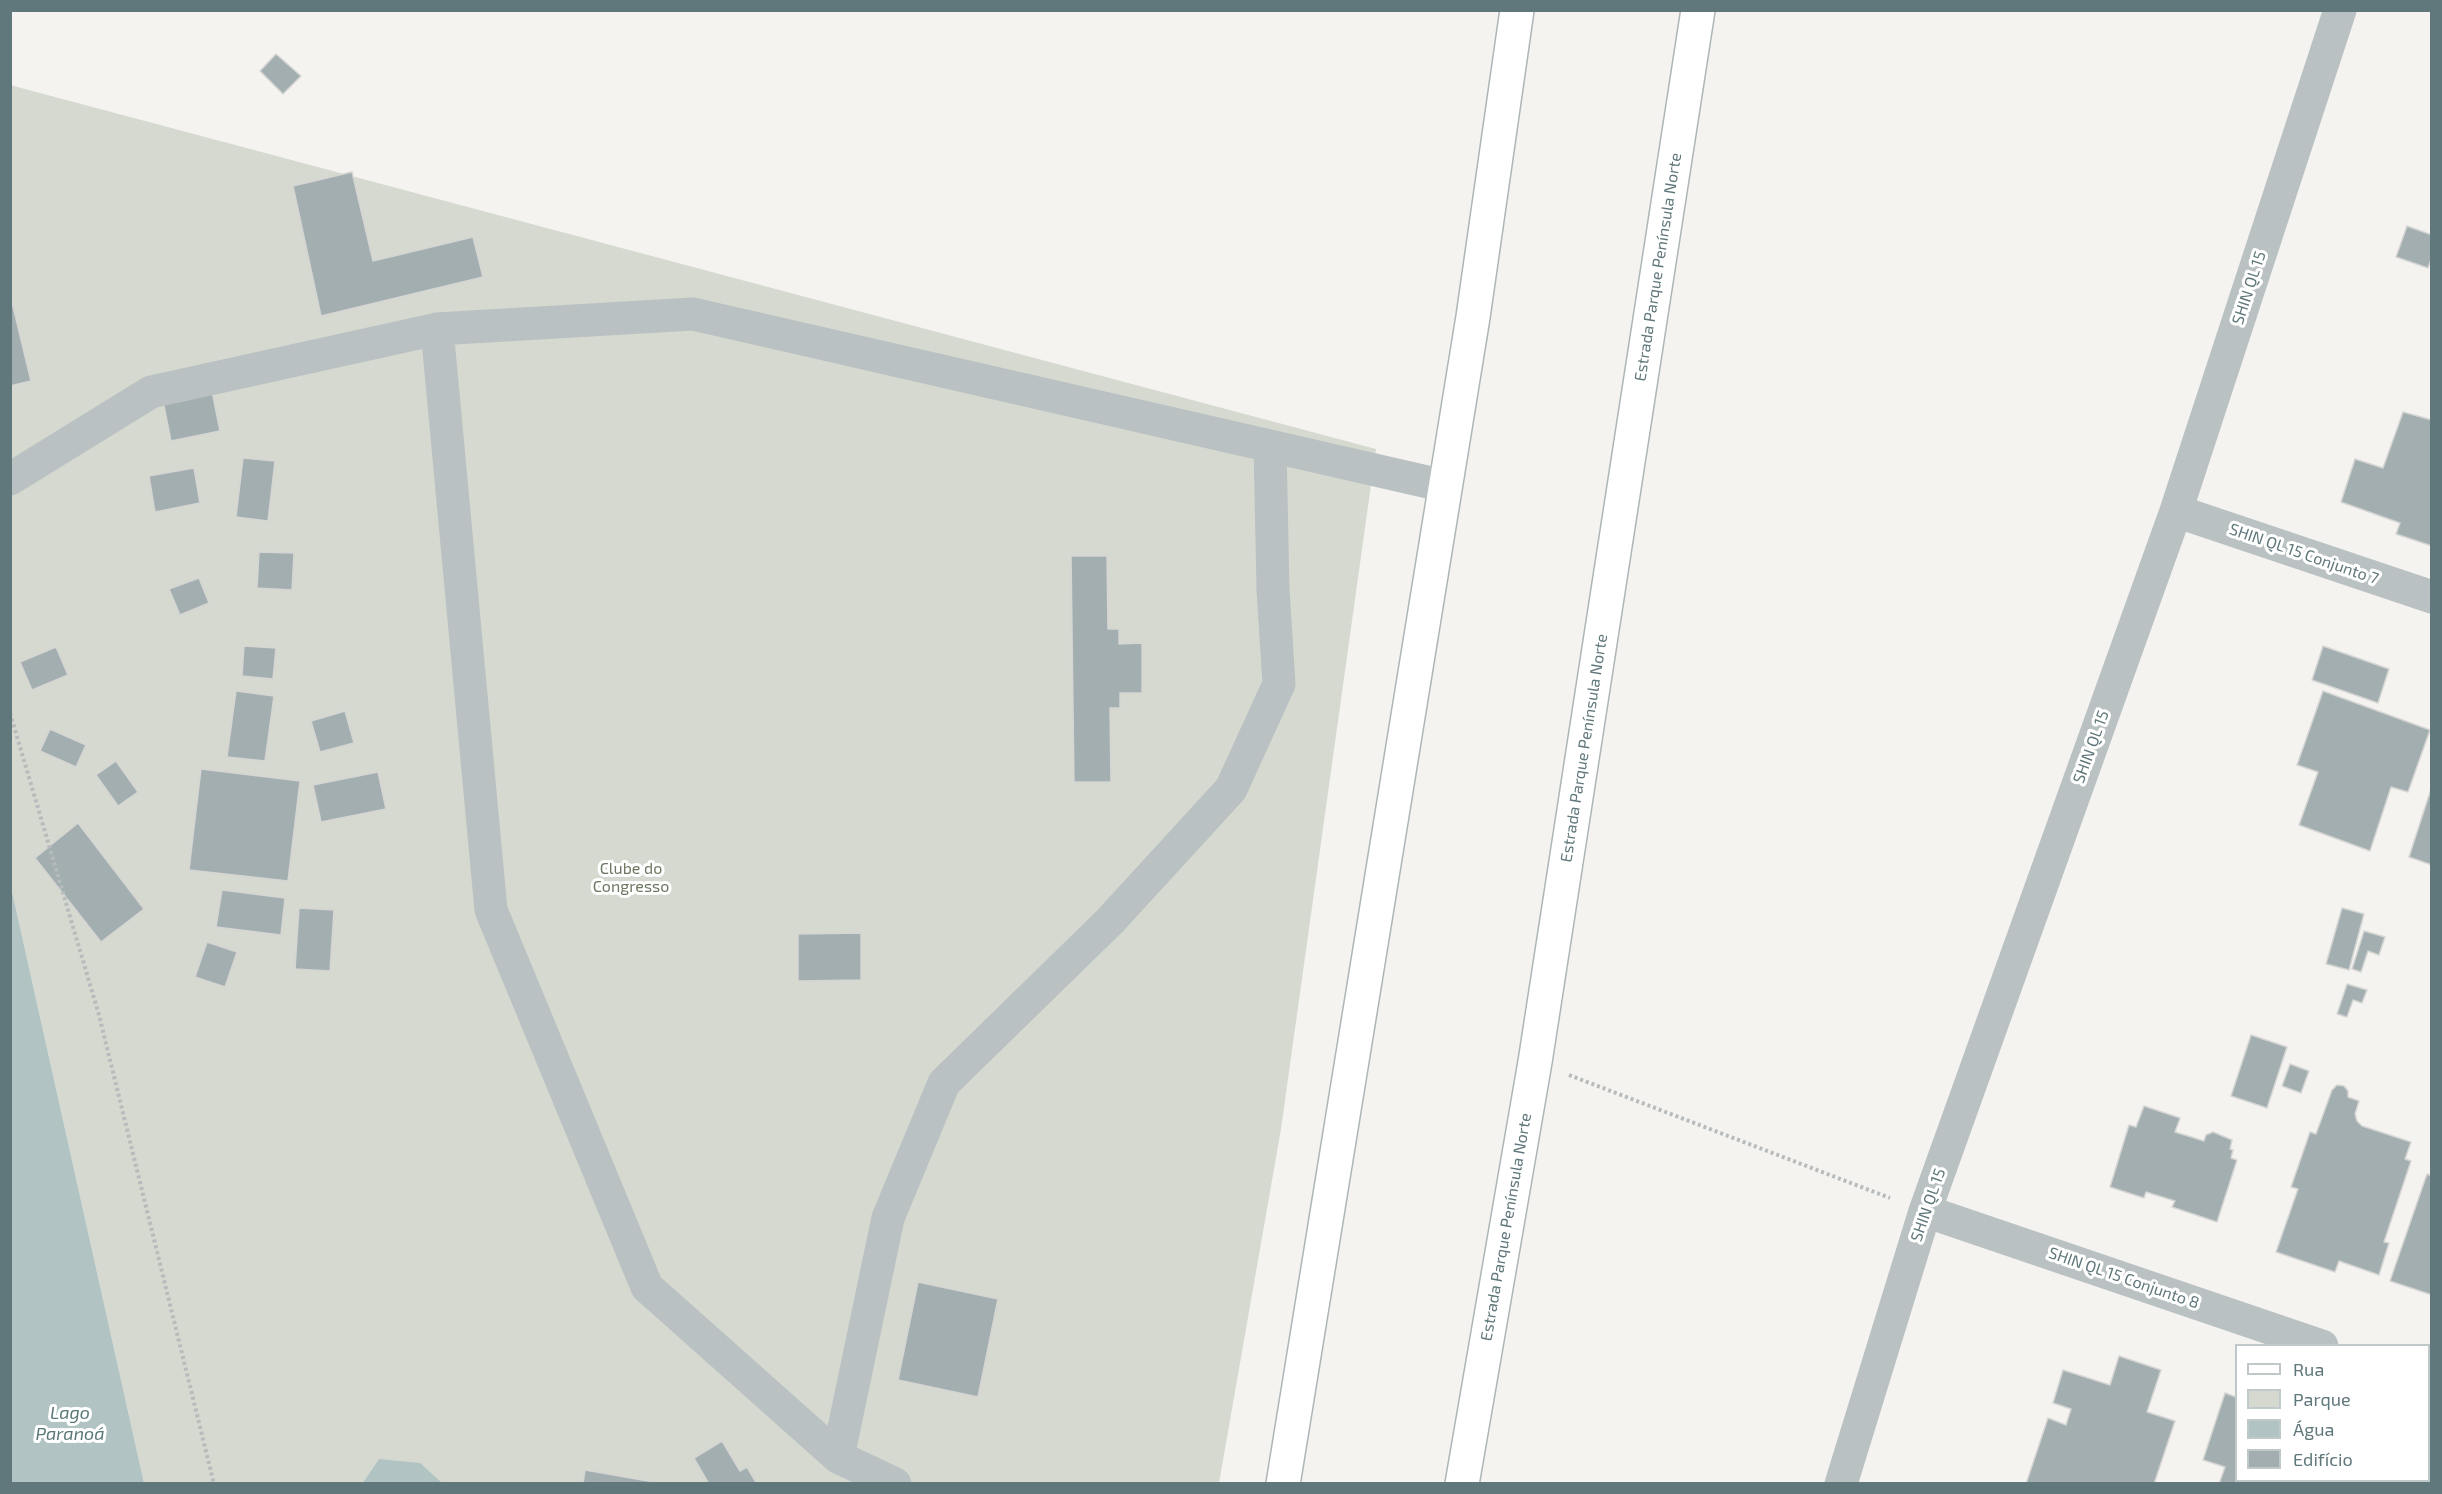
<!DOCTYPE html>
<html>
<head>
<meta charset="utf-8">
<style>
  body { margin:0 }
  #map { position:relative; width:2442px; height:1494px; overflow:hidden; background:#f4f3f0; font-family:"Exo 2",sans-serif }
  canvas { display:block }
  .frame { position:absolute; inset:0; border:12px solid #60777b; pointer-events:none }
  .legend { position:absolute; left:2235px; top:1344px; width:195px; height:138px; box-sizing:border-box; background:#fff; border:2px solid #bfc9ca; margin:0; padding:8px 10px; list-style:none; font-size:18px; color:#60777b }
  .legend li { display:flex; align-items:center; gap:12px; height:30px }
  .legend b { width:30px; border:2px solid #bfc9ca }
</style>
</head>
<body>
<div id="map">
<canvas width="2442" height="1494"></canvas>
<div class="frame"></div>
<ul class="legend">
<li><b style="height:8px;background:#fff"></b>Rua</li>
<li><b style="height:16px;background:#d5d9cf"></b>Parque</li>
<li><b style="height:16px;background:#b1c3c3"></b>Água</li>
<li><b style="height:16px;background:#a2aeb0"></b>Edifício</li>
</ul>
</div>
<script>
const c = document.querySelector('canvas').getContext('2d');
c.lineJoin = 'round';
function paint(path, color) { c.fillStyle = color; c.fill(path, 'evenodd'); }
const poly = rows => new Path2D(rows.map(r => 'M' + r).join(''));
function stroke(path, color, width, dash) { c.strokeStyle = color; c.lineWidth = width; c.lineCap = dash ? 'butt' : 'round'; c.setLineDash(dash || []); c.stroke(path); }
function label(font, color, halo, rows, align = 'center') {
  c.font = font + ' "Exo 2",sans-serif'; c.lineWidth = 6; c.setLineDash([]); c.textBaseline = 'middle'; c.strokeStyle = halo; c.fillStyle = color; for (const [text, x, y, turn = 0] of rows) {
    c.save(); c.translate(x, y); c.rotate((+turn || 0) * Math.PI / 180); c.textAlign = isNaN(turn) ? turn : align; if (halo) c.strokeText(text, 0, 0); c.fillText(text, 0, 0); c.restore();
  }
}
const green = poly([
  [10,85,1376,449,1281,1129,1219,1483,144,1483,11,887]
]);
const water = poly([
  [11,887,144,1483,11,1483],
  [379,1459,420,1463,442,1483,363,1483]
]);
const building = poly([
  [276,54,301,76,283,94,260,71,276,54],
  [352,172,373,261,473,237,483,277,321,316,293,186,352,172],
  [2407,226,2432,235,2432,257,2428,268,2396,257,2407,226],
  [10,294,31,381,10,386,10,294],
  [211,386,220,431,171,441,162,396,211,386],
  [2403,412,2432,420,2432,546,2396,534,2400,523,2341,502,2355,459,2383,468,2403,412],
  [243,458,275,461,268,521,236,517,243,458],
  [194,468,200,503,155,512,149,476,194,468],
  [259,552,294,553,292,590,257,588,259,552],
  [1071,556,1107,556,1108,629,1119,629,1119,644,1142,643,1142,693,1120,693,1120,708,1110,708,1111,782,1074,782,1071,556],
  [199,578,209,603,180,615,169,589,199,578],
  [244,646,276,648,273,679,242,676,244,646],
  [2323,646,2389,669,2378,703,2312,680,2323,646],
  [56,647,68,675,32,690,20,662,56,647],
  [236,691,274,696,265,761,227,757,236,691],
  [2323,691,2430,730,2408,792,2391,787,2370,851,2299,825,2318,772,2297,765,2323,691],
  [345,711,354,743,320,752,311,721,345,711],
  [50,729,86,745,76,767,40,751,50,729],
  [116,761,138,792,118,806,96,775,116,761],
  [201,769,300,781,288,881,189,870,201,769],
  [378,772,386,809,321,822,313,785,378,772],
  [2432,786,2432,865,2409,857,2432,786],
  [78,823,144,909,101,942,35,858,78,823],
  [222,890,285,898,281,935,216,927,222,890],
  [299,908,334,910,330,971,295,969,299,908],
  [2342,908,2364,914,2349,970,2326,964,2342,908],
  [2364,931,2385,937,2379,955,2368,951,2361,972,2352,969,2364,931],
  [861,933,861,980,798,981,798,934,861,933],
  [207,942,237,952,225,987,195,977,207,942],
  [2347,984,2367,990,2362,1003,2353,1000,2347,1017,2337,1014,2347,984],
  [2251,1035,2287,1047,2267,1108,2231,1096,2251,1035],
  [2290,1064,2309,1071,2301,1093,2282,1086,2290,1064],
  [2337,1085,2344,1086,2348,1091,2348,1097,2359,1101,2355,1114,2357,1121,2362,1126,2411,1142,2405,1159,2411,1161,2384,1242,2389,1243,2379,1275,2339,1261,2335,1272,2276,1252,2298,1189,2291,1187,2310,1132,2316,1134,2332,1090,2337,1085],
  [2144,1106,2180,1118,2175,1132,2204,1141,2206,1135,2213,1132,2232,1140,2230,1149,2233,1150,2231,1158,2237,1160,2217,1222,2172,1207,2175,1201,2146,1192,2144,1198,2110,1187,2129,1125,2136,1127,2144,1106],
  [2427,1174,2432,1176,2432,1295,2390,1281,2427,1174],
  [918,1282,998,1299,978,1397,898,1380,918,1282],
  [2119,1356,2161,1370,2147,1412,2175,1421,2154,1484,2026,1484,2048,1418,2066,1425,2071,1409,2053,1403,2063,1370,2110,1385,2119,1356],
  [2225,1393,2236,1397,2236,1480,2302,1480,2301,1484,2219,1484,2225,1467,2203,1460,2225,1393],
  [722,1441,740,1471,747,1467,757,1484,709,1484,694,1458,722,1441],
  [2428,1462,2432,1463,2432,1484,2322,1484,2323,1480,2428,1480,2428,1462],
  [585,1470,665,1484,583,1484,585,1470]
]);
const path = poly([
  [10,713,99,1015,214,1484],
  [1569,1075,1890,1198]
]);
const minor = poly([
  [437,329,491,910,647,1287,838,1457,895,1484],
  [10,479,151,392,437,329,693,314,1445,486],
  [2176,511,2432,597],
  [1925,1211,2322,1346],
  [2428,1381,2432,1382],
  [838,1457,888,1218,944,1083,1110,921,1231,789,1279,684,1273,590,1270,446],
  [1841,1484,1925,1211,2176,511,2340,10]
]);
const major = poly([
  [1283,1484,1473,317,1517,10],
  [1462,1484,1535,1062,1698,10]
]);
const streetNames = [
  ["Estrada Parque Península Norte",1658,267,-81],
  ["SHIN QL 15",2249,288,-72],
  ["SHIN QL 15 Conjunto 7",2304,554,19],
  ["SHIN QL 15",2091,747,-70],
  ["Estrada Parque Península Norte",1584,748,-81],
  ["SHIN QL 15",1928,1205,-71],
  ["Estrada Parque Península Norte",1506,1227,-80],
  ["SHIN QL 15 Conjunto 8",2124,1278,19]
];
const parkNames = [
  ["Clube do",631,869],
  ["Congresso",631,887]
];
const waterNames = [
  ["Lago",70,1413],
  ["Paranoá",70,1434]
];
paint(green, '#d5d9cf');
paint(water, '#b1c3c3');
paint(building, '#a2aeb0');
stroke(building, '#d5d5d3', 1.5);
stroke(major, '#aeb5b7', 36);
stroke(path, '#b7bbbc', 4, [3, 3]);
stroke(minor, '#bac1c3', 33);
stroke(major, '#fff', 33);
label('16px', '#60777b', '#fff', streetNames);
label('16px', '#6d7862', '#fff', parkNames);
label('italic 18px', '#5a7878', '#fff', waterNames);
</script>
</body>
</html>
